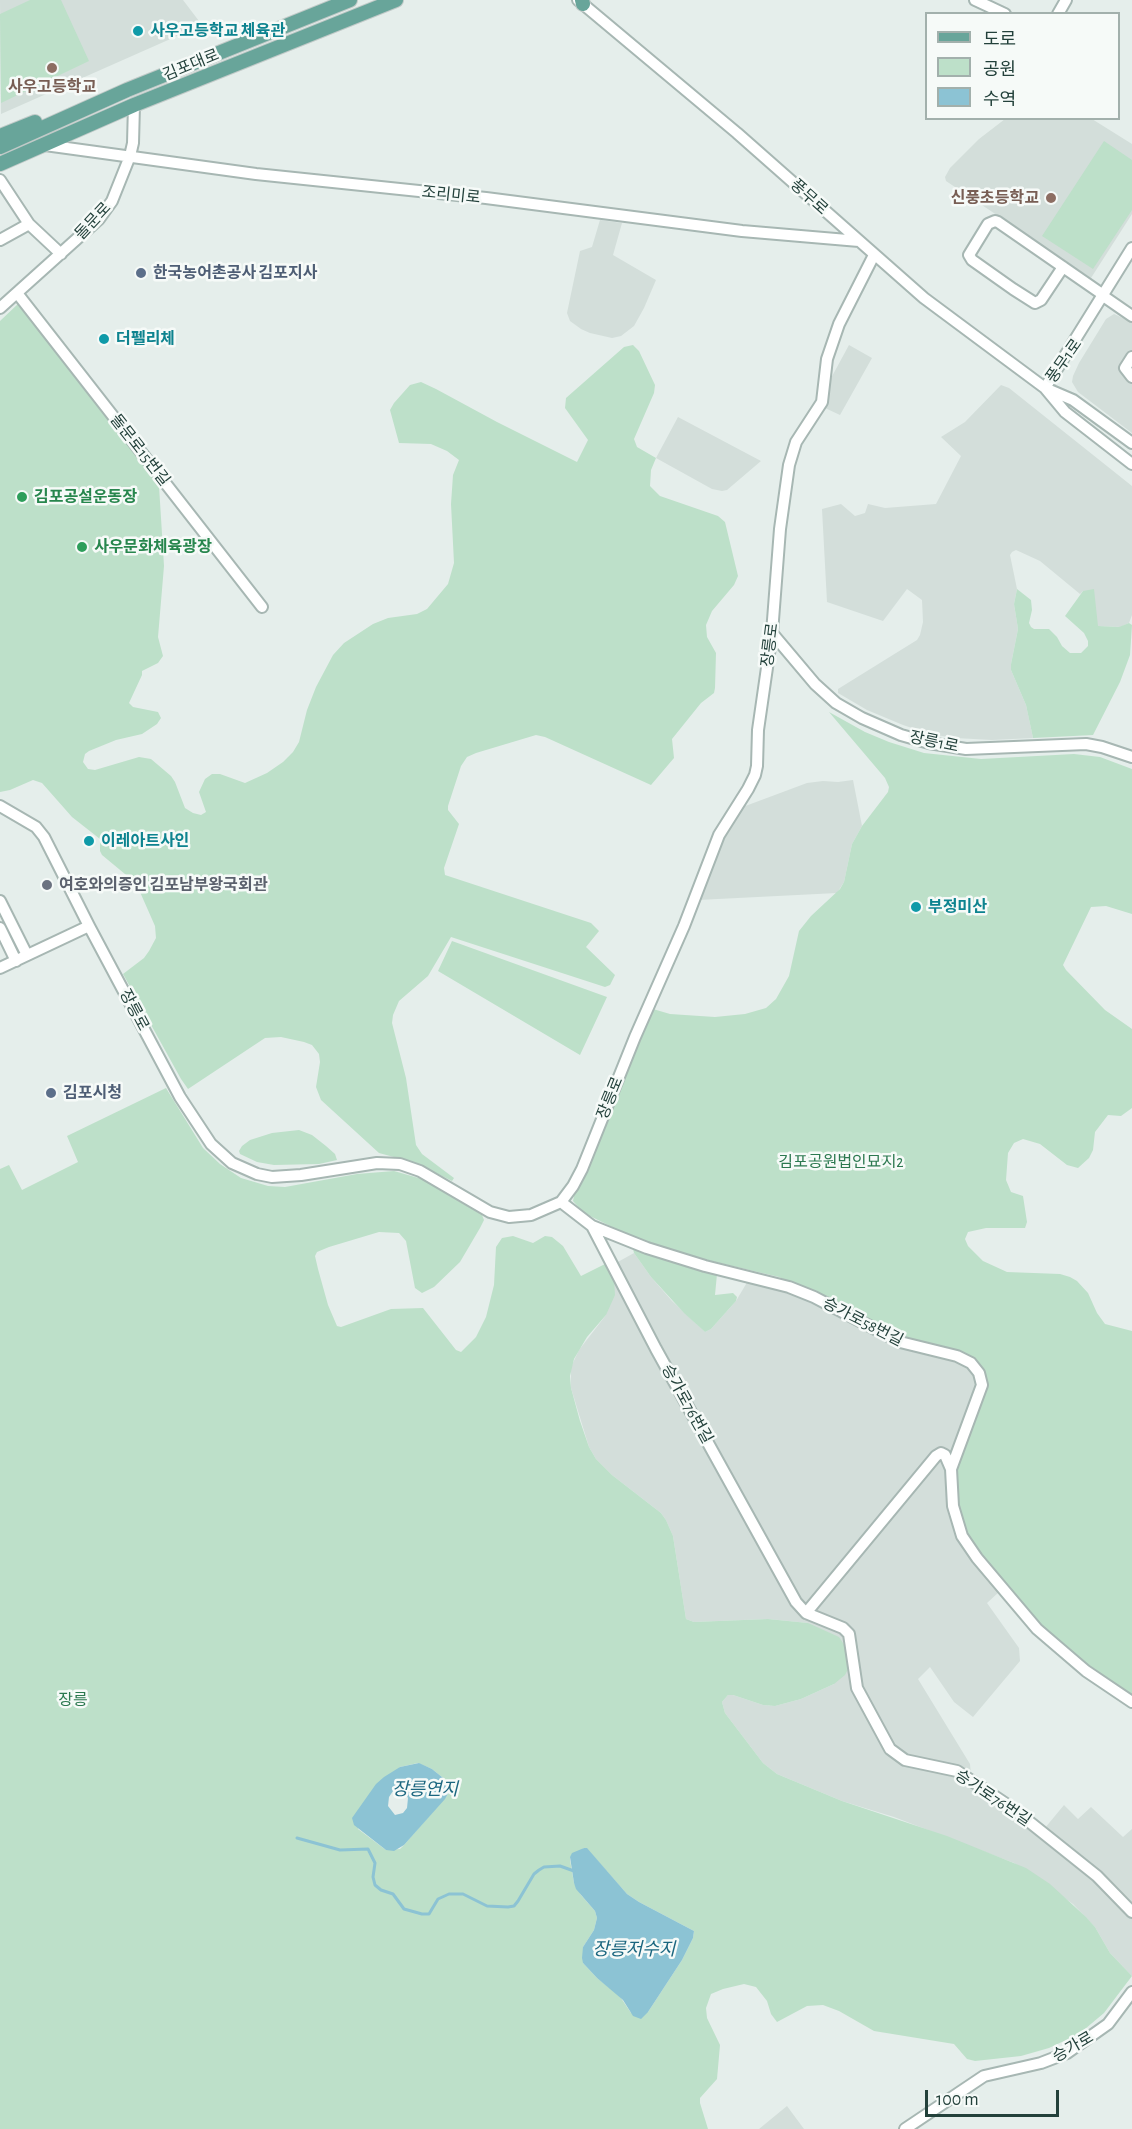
<!DOCTYPE html>
<html>
<head>
<meta charset="utf-8">
<style>
  body { margin:0 }
  #map { position:relative; width:1132px; height:2129px; overflow:hidden; background:#e5eeeb; font-family:"Alegreya Sans","Noto Sans KR",sans-serif }
  canvas { display:block }
  .legend { position:absolute; left:925px; top:12px; width:195px; height:108px; box-sizing:border-box; background:#f6faf8; border:2px solid #a2b0ac; margin:0; padding:8px 10px; list-style:none; font-size:18px; color:#23413b }
  .legend li { display:flex; align-items:center; gap:12px; height:30px }
  .legend b { width:30px; border:2px solid #a2b0ac }
  .scale { position:absolute; left:925px; top:2090px; width:134px; height:27px; box-sizing:border-box; border:3px solid #23413b; border-top:0; padding-left:8px; font-size:18px; line-height:21px; white-space:nowrap; color:#23413b; -webkit-text-stroke:4px #f6faf8; paint-order:stroke }
</style>
</head>
<body>
<div id="map">
<canvas width="1132" height="2129"></canvas>
<ul class="legend">
<li><b style="height:8px;background:#68a59a"></b>도로</li>
<li><b style="height:16px;background:#bde0c9"></b>공원</li>
<li><b style="height:16px;background:#8cc3d4"></b>수역</li>
</ul>
<div class="scale">100 m</div>
</div>
<script>
const c = document.querySelector('canvas').getContext('2d');
c.lineJoin = 'round';
function paint(path, color) { c.fillStyle = color; c.fill(path, 'evenodd'); }
const poly = rows => new Path2D(rows.map(r => 'M' + r).join(''));
function stroke(path, color, width, dash) { c.strokeStyle = color; c.lineWidth = width; c.lineCap = dash ? 'butt' : 'round'; c.setLineDash(dash || []); c.stroke(path); }
function label(font, color, halo, rows, align = 'center') {
  c.font = font + ' "Alegreya Sans","Noto Sans KR",sans-serif'; c.lineWidth = 5; c.setLineDash([]); c.textBaseline = 'middle'; c.strokeStyle = halo; c.fillStyle = color; for (const [text, x, y, turn = 0] of rows) {
    c.save(); c.translate(x, y); c.rotate((+turn || 0) * Math.PI / 180); c.textAlign = isNaN(turn) ? turn : align; if (halo) c.strokeText(text, 0, 0); c.fillText(text, 0, 0); c.restore();
  }
}
const built = poly([
  [0,0,183,0,202,25,1,114],
  [1005,119,1092,119,1132,144,1132,214,1091,278,946,181,945,177,950,168,979,139],
  [600,220,622,223,613,255,656,280,644,308,634,326,621,336,612,338,590,333,581,329,570,321,567,313,580,251,592,247],
  [1114,314,1132,322,1132,433,1078,392,1072,382,1073,376,1079,363,1106,319],
  [849,345,872,358,840,415,825,408,830,380],
  [1001,385,1009,388,1132,486,1132,615,1129,623,1120,627,1097,626,1083,591,1080,594,1040,561,1016,550,1012,552,1010,555,1017,589,1014,604,1018,629,1011,664,1011,670,1026,705,1033,738,992,740,955,738,930,734,903,725,867,710,838,693,838,689,917,640,920,635,923,622,922,600,907,589,883,621,827,602,822,509,841,504,855,516,865,513,868,504,885,508,936,504,961,456,941,437,965,422],
  [678,417,761,461,727,490,722,491,712,489,656,458],
  [853,780,862,826,852,844,844,882,837,893,698,900,721,840,740,808,807,783,823,781,838,782],
  [634,1253,651,1277,672,1301,705,1332,711,1329,736,1301,749,1279,798,1294,896,1346,962,1363,972,1372,976,1383,973,1397,947,1471,947,1506,949,1516,957,1533,972,1558,999,1592,987,1603,1019,1648,1020,1661,973,1717,954,1702,930,1667,918,1679,970,1764,971,1775,1040,1834,1064,1805,1078,1819,1091,1807,1123,1837,1132,1829,1132,1976,1110,1953,1095,1927,1073,1904,1014,1863,894,1817,842,1801,777,1774,763,1763,725,1713,722,1702,728,1695,733,1695,763,1705,775,1706,801,1699,834,1684,808,1623,768,1619,694,1622,686,1619,673,1536,666,1520,661,1513,612,1475,596,1459,589,1447,571,1388,571,1367,579,1350,606,1315,607,1268],
  [787,2106,804,2129,759,2129]
]);
const green = poly([
  [30,0,61,0,89,61,1,103,0,14],
  [1104,141,1132,160,1132,210,1093,269,1042,236],
  [19,303,159,486,164,566,158,637,163,656,158,663,142,671,142,675,129,703,133,707,158,712,161,718,157,724,142,734,116,740,89,751,85,754,83,762,88,769,95,770,139,757,151,759,171,776,175,782,185,808,193,813,201,815,206,812,199,792,205,779,212,774,220,774,245,783,267,773,283,762,293,752,299,742,307,710,316,687,333,655,344,643,373,624,388,618,417,614,427,609,448,584,454,563,451,504,453,475,459,460,447,451,431,444,399,443,390,410,394,403,410,385,421,382,436,389,497,422,577,462,588,440,565,408,566,398,624,347,633,345,639,351,655,385,654,393,634,439,637,447,656,458,651,470,650,486,660,496,718,516,725,522,738,576,734,585,712,611,706,625,707,637,716,653,715,688,714,693,701,703,672,739,674,758,651,785,545,737,536,735,476,753,467,757,461,766,448,806,448,810,459,824,444,868,445,875,591,923,599,931,586,947,615,975,610,985,605,987,451,937,428,976,399,1001,393,1015,392,1023,406,1078,416,1145,422,1154,454,1178,452,1181,416,1163,379,1153,321,1100,316,1087,320,1062,319,1054,312,1045,304,1042,281,1037,265,1038,188,1089,181,1079,123,974,144,958,149,951,156,938,155,926,140,892,131,879,102,855,100,851,100,839,72,817,42,783,33,780,10,790,0,792,0,321],
  [1017,589,1031,600,1032,610,1029,623,1031,627,1034,629,1049,629,1057,637,1062,646,1070,653,1081,653,1088,646,1088,641,1084,633,1065,616,1083,591,1094,589,1098,626,1119,627,1129,623,1132,625,1130,655,1120,682,1093,735,1033,738,1026,705,1011,670,1011,664,1018,629,1014,604],
  [829,712,865,732,889,742,924,753,981,759,1074,754,1100,757,1132,769,1132,914,1106,906,1091,907,1063,965,1066,970,1105,1010,1132,1029,1132,1108,1121,1116,1108,1115,1095,1132,1093,1150,1089,1158,1078,1168,1067,1165,1040,1144,1023,1139,1014,1143,1008,1153,1006,1180,1011,1192,1023,1196,1027,1222,1025,1228,986,1228,968,1232,965,1239,968,1246,983,1261,1007,1272,1060,1274,1070,1277,1077,1281,1088,1293,1097,1313,1105,1324,1132,1331,1132,1697,1088,1665,1038,1622,983,1560,964,1529,957,1505,955,1478,957,1466,985,1394,986,1376,977,1362,961,1352,909,1341,779,1277,694,1257,626,1234,590,1216,581,1210,573,1201,575,1191,653,1009,670,1014,715,1017,745,1014,766,1008,776,999,789,976,799,931,811,916,840,889,844,882,852,844,862,826,888,792,889,787,885,778],
  [452,941,607,997,580,1055,438,971],
  [166,1088,203,1148,220,1164,241,1178,268,1186,285,1187,357,1174,394,1171,422,1179,482,1215,484,1220,480,1228,460,1262,434,1287,422,1293,415,1288,406,1241,399,1233,379,1232,329,1247,317,1252,315,1256,318,1269,328,1305,337,1326,341,1327,391,1309,423,1308,456,1350,461,1352,476,1337,486,1317,494,1285,496,1247,502,1238,513,1236,533,1243,545,1236,552,1237,563,1246,581,1276,605,1264,614,1279,615,1295,606,1315,587,1337,574,1359,570,1376,571,1388,580,1421,589,1447,596,1459,612,1475,661,1513,666,1520,673,1536,686,1619,694,1622,768,1619,808,1623,839,1637,847,1649,848,1669,845,1675,834,1684,801,1699,775,1706,763,1705,733,1695,728,1695,722,1702,725,1713,763,1763,777,1774,842,1801,947,1836,1026,1868,1050,1884,1086,1917,1095,1927,1110,1953,1132,1976,1104,2013,1079,2034,1049,2048,1021,2056,975,2061,967,2059,954,2044,874,2031,839,2011,823,2005,807,2006,777,2022,771,2014,767,2001,756,1987,744,1984,723,1989,711,1994,706,2008,707,2018,720,2045,717,2079,700,2098,700,2103,708,2129,0,2129,0,1169,9,1165,22,1190,78,1162,67,1136],
  [418,1763,432,1769,447,1781,450,1785,449,1793,404,1845,400,1849,386,1850,358,1829,400,1767],
  [584,1848,587,1849,627,1894,639,1902,694,1931,693,1938,682,1960,648,2012,631,2013,619,1995,597,1978,583,1963,583,1947,594,1930,597,1918,595,1911,581,1895,574,1883,570,1860,570,1857],
  [299,1130,312,1135,326,1146,335,1154,337,1160,319,1164,274,1165,257,1162,240,1154,239,1151,242,1146,250,1140,272,1133],
  [635,1247,717,1274,715,1295,733,1293,737,1297,736,1301,711,1329,705,1332,684,1313,651,1277,634,1253,633,1249]
]);
const water = poly([
  [419,1763,432,1769,447,1781,451,1788,445,1799,404,1845,394,1851,386,1850,354,1825,352,1818,376,1784,384,1777,400,1767],
  [401,1788,404,1790,408,1798,407,1808,403,1813,395,1815,388,1806,389,1797,393,1791],
  [584,1848,587,1848,627,1894,639,1902,694,1931,693,1938,682,1960,648,2012,641,2019,633,2016,623,2000,597,1978,583,1963,582,1958,583,1947,594,1930,597,1918,595,1911,576,1889,574,1883,570,1857,572,1853]
]);
const stream = poly([
  [297,1838,340,1850,368,1849,375,1863,373,1877,375,1885,381,1890,393,1894,404,1909,422,1914,429,1914,438,1899,449,1894,463,1894,487,1906,508,1907,514,1906,518,1901,534,1874,539,1870,544,1867,560,1866,574,1871]
]);
const minor = poly([
  [578,0,737,133,924,298,1045,388],
  [975,0,1005,14],
  [1058,14,1066,0],
  [45,145,256,174,486,198,742,231,859,241],
  [0,180,29,224,61,254],
  [0,240,29,224],
  [1063,267,1041,300,1035,303,1013,289,972,260,969,255,988,224,995,221,998,222,1102,294,1106,298,1132,316],
  [17,293,262,607],
  [0,308,99,219,112,201,130,156,133,143,134,105],
  [1132,357,1125,368,1132,377],
  [1045,388,1132,248],
  [1132,443,1073,400,1045,388,1065,412,1132,464],
  [772,633,815,684,836,703,862,718,901,735,929,743,966,749,1086,744,1102,747,1132,757],
  [0,806,36,827,44,837,89,926,180,1097,211,1144,232,1163,257,1174,272,1177,301,1175,377,1163,400,1164,420,1171,490,1212,509,1217,531,1215,561,1202,573,1186,582,1169,635,1037,684,926,719,835,748,789,755,775,757,766,758,730,772,633,780,529,789,465,796,442,822,402,827,359,839,324,874,255],
  [0,901,27,955],
  [0,928,16,961],
  [0,968,89,926],
  [561,1202,592,1226,656,1349,796,1602,806,1613,843,1628,849,1634,857,1688,890,1749,905,1760,957,1771,1012,1808,1097,1876,1132,1912],
  [592,1226,647,1248,705,1266,789,1287,814,1297,900,1342,957,1356,971,1363,979,1373,982,1385,951,1469,953,1506,962,1536,977,1558,1037,1629,1086,1671,1132,1702],
  [806,1613,936,1456,941,1453,945,1455,951,1469],
  [905,2129,984,2076,1041,2063,1067,2053,1108,2024,1132,1992]
]);
const major = poly([
  [582,0,583,4],
  [0,136,35,122],
  [0,147,127,90,350,0],
  [0,164,134,105,396,0]
]);
const markers = [
  [138,31,6,"#0f9aa8"],
  [52,68,6,"#8d6e63"],
  [1051,198,6,"#8d6e63"],
  [141,273,6,"#5c6f8a"],
  [104,339,6,"#0f9aa8"],
  [22,497,6,"#2e9e5b"],
  [82,547,6,"#2e9e5b"],
  [89,841,6,"#0f9aa8"],
  [47,885,6,"#6b7280"],
  [916,907,6,"#0f9aa8"],
  [51,1093,6,"#5c6f8a"]
];
const cultureNames = [
  ["사우고등학교 체육관",150,31],
  ["더펠리체",116,339],
  ["이레아트사인",101,841],
  ["부정미산",928,907]
];
const streetNames = [
  ["김포대로",191,65,-22],
  ["조리미로",451,195,6],
  ["풍무로",809,197,42],
  ["돌문로",93,221,-47],
  ["풍무1로",1064,361,-55],
  ["돌문로15번길",140,450,52],
  ["장릉로",770,645,-83],
  ["장릉1로",934,742,12],
  ["장릉로",134,1010,62],
  ["장릉로",610,1098,-68],
  ["승가로58번길",863,1322,27],
  ["승가로76번길",687,1404,61],
  ["승가로76번길",993,1798,34],
  ["승가로",1073,2047,-30]
];
const educationNames = [
  ["사우고등학교",52,87],
  ["신풍초등학교",1039,198,"right"]
];
const serviceNames = [
  ["한국농어촌공사 김포지사",153,273],
  ["김포시청",63,1093]
];
const leisureNames = [
  ["김포공설운동장",34,497],
  ["사우문화체육광장",94,547]
];
const worshipNames = [
  ["여호와의증인 김포남부왕국회관",59,885]
];
const parkNames = [
  ["김포공원법인묘지2",841,1162],
  ["장릉",73,1700]
];
const waterNames = [
  ["장릉연지",425,1790],
  ["장릉저수지",634,1950]
];
paint(built, '#d3deda');
paint(green, '#bde0c9');
paint(water, '#8cc3d4');
stroke(stream, '#8cc3d4', 3);
stroke(minor, '#a7b7b3', 14);
stroke(major, '#c1cac8', 16);
stroke(minor, '#fff', 10);
stroke(major, '#68a59a', 14);
for (const [x, y, r, color] of markers) { const dot = new Path2D(); dot.arc(x, y, r, 0, 2 * Math.PI); c.fillStyle = color; c.fill(dot); stroke(dot, '#f6faf8', 2); }
label('bold 16px', '#0d838f', '#f6faf8', cultureNames, 'left');
label('16px', '#23413b', '#f6faf8', streetNames);
label('bold 16px', '#785e54', '#f6faf8', educationNames);
label('bold 16px', '#4e5e75', '#f6faf8', serviceNames, 'left');
label('bold 16px', '#27864d', '#f6faf8', leisureNames, 'left');
label('bold 16px', '#5b616d', '#f6faf8', worshipNames, 'left');
label('16px', '#2c7950', '#f6faf8', parkNames);
label('italic 18px', '#1b667f', '#f6faf8', waterNames);
</script>
</body>
</html>
